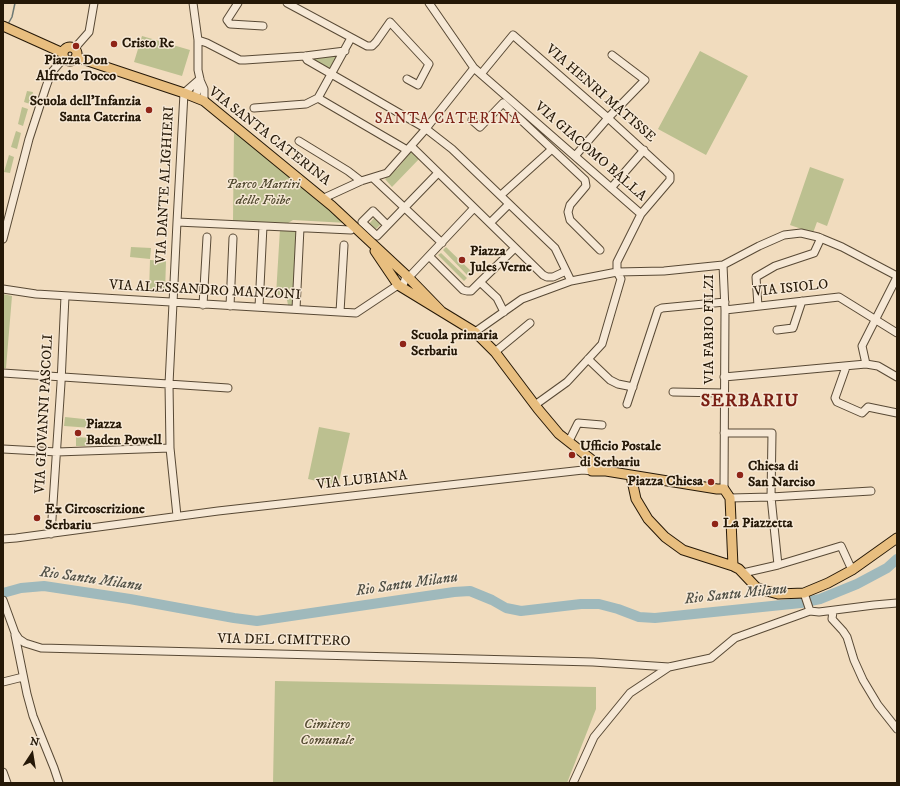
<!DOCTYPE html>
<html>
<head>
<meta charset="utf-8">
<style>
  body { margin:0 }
  #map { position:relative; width:900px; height:786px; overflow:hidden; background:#f1dcbe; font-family:"IM FELL DW Pica",serif }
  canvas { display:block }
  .frame { position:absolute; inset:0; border:4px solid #251807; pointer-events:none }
  .north { position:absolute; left:12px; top:734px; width:40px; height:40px; -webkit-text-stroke:3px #f6e8d5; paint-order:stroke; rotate:12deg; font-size:11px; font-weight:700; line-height:16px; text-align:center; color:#251807 }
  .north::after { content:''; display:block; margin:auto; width:14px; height:18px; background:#251807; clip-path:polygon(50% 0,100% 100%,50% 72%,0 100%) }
</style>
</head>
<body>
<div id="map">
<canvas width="900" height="786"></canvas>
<div class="frame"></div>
<div class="north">N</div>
</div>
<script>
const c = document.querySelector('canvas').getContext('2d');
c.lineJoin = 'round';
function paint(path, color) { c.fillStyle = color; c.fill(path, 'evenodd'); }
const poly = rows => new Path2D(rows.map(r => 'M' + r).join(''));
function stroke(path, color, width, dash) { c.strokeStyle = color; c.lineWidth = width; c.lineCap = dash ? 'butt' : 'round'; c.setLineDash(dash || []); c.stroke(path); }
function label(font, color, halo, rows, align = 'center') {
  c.font = font + ' "IM FELL DW Pica",serif'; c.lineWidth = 3; c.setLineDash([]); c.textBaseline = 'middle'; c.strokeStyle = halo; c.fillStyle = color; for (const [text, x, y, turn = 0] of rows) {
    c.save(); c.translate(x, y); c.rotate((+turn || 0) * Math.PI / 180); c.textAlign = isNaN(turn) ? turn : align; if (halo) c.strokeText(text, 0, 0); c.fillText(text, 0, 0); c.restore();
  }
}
const green = poly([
  [142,36,190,50,182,76,134,62],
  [700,51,748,76,706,155,658,129],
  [338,55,331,69,312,59],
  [27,91,33,92,30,104,24,102],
  [22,107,28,109,23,126,18,124],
  [16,131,21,133,17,149,11,147],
  [234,131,347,223,293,220,288,223,233,221],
  [412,150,420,158,392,187,385,179,398,168],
  [9,155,14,157,10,173,4,172],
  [810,167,844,179,827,226,817,222,813,233,790,225],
  [376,216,382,223,374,231,368,225],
  [280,229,297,230,293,305,288,305,286,295,276,295],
  [131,247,151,248,150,259,130,257],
  [446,247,472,272,468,276,443,250],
  [441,253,467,278,464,281,438,255],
  [150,260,166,261,165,293,149,292],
  [3,294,12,296,6,368,3,368],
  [65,417,93,420,92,428,64,426],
  [319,427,350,433,338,486,308,479],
  [76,437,91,438,91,446,76,446],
  [275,681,596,687,596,709,567,783,273,783]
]);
const stream = poly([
  [8,24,12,17,15,3]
]);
const river = poly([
  [3,593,21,588,44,586,130,599,234,618,257,621,454,592,470,591,492,600,506,608,521,611,581,604,599,604,618,609,639,617,655,618,801,603,820,599,857,584,887,568,897,559]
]);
const minor = poly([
  [193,3,198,40,198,70,200,79,199,86,195,97],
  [238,3,227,20,230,24,263,26],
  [287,3,367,46,372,46,376,42,390,22,429,64,418,85,407,79],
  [429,3,474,68,641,214],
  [198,40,207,43,240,60,245,60,305,56,345,51],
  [74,49,89,32,94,3],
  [305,56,307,60,425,128,452,149,555,248,571,281],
  [481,74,513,35,608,118,670,175,670,180,641,214,617,262,617,272,621,279,602,344,567,382,535,405],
  [200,80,204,89,204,101],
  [318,98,407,150],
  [254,108,306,104,318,98,351,38],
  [472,120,480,127,503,103,585,180,586,186,570,205,568,212,570,220,600,250],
  [299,141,348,171,361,181],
  [411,146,543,275,547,277,553,277,566,271],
  [575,156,608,118,645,80,612,55],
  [373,178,442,243],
  [611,188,644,150],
  [501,195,552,149],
  [324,198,361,181,387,173,424,131,474,68],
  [177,222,351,230,354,227],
  [490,223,509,204],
  [387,225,373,211,362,222,377,236,438,173],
  [3,239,29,139,46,87,51,73,64,58],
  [429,256,463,290,467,291,471,291,480,282,515,248],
  [723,265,725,310,724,489],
  [411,275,474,208],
  [480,282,497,298,504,312],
  [3,289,36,294,356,313,398,285,404,283,406,275],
  [203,305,207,237],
  [230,306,233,238],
  [758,306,756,277,775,266,814,253,821,238],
  [259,307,263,226],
  [296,309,300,228],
  [725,310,839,297,897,333],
  [340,312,344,245],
  [777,330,793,328,802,301],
  [475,332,522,299,571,281,617,272,664,271,723,265,759,246,784,235,801,233,818,237,842,247,897,276],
  [495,352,530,323],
  [588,359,610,380,618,384,633,387],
  [866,364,862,346,897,277],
  [846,367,835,398,837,402,862,413,868,407,897,413],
  [3,373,228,388],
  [724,377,866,364,878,366,897,377],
  [673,392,724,393],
  [627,404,658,310,662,308,725,302],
  [724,433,772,433,771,497,778,565],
  [569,441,578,423,602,425],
  [3,449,57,452,170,448],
  [730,498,771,497,871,491],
  [177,516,170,448,169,384,177,222,184,93,200,79],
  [51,534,61,383,65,296],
  [3,539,16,538,218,511,583,470,592,471],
  [743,573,778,565,841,546,852,570],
  [804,593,810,611,819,612,874,605,897,603],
  [3,600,15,633,19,639,25,643,41,648,593,662,669,667,711,658,735,638,810,611],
  [833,611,832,619,843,631,847,637,854,660,863,680,878,705,897,729],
  [15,635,27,694,33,716,54,768,59,783],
  [3,682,23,677],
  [3,772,7,783],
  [573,783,594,737,630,693,669,667]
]);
const major = poly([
  [3,26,63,53],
  '63 54a7 7 0 1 1 14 0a7 7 0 1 1-14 0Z',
  [76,57,184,93,204,101,332,206,406,275,441,311],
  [375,251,398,285,475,332,495,352,538,409,559,434,606,471],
  [592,461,592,471,606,471,717,489,724,489,730,498,733,566],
  [631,476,636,499,648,519,665,537,683,550,733,566,739,569,756,587,763,590,778,594,804,593,828,583,852,570,897,538]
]);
const markers = [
  [114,44,4,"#8f2418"],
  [76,46,4,"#8f2418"],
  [149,110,4,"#8f2418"],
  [462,260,4,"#8f2418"],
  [403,344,4,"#8f2418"],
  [78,433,4,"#8f2418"],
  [572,455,4,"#8f2418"],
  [740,475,4,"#8f2418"],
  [711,482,4,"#8f2418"],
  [37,518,4,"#8f2418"],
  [715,524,4,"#8f2418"]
];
const poiNames = [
  ["Cristo Re",122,44],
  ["Piazza Don",76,61,"center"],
  ["Alfredo Tocco",76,77,"center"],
  ["Scuola dell'Infanzia",141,102,"right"],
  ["Santa Caterina",141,118,"right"],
  ["Piazza",470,252],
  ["Jules Verne",470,268],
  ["Scuola primaria",411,336],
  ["Serbariu",411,352],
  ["Piazza",86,425],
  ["Baden Powell",86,441],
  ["Ufficio Postale",580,447],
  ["di Serbariu",580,463],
  ["Chiesa di",748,467],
  ["San Narciso",748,483],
  ["Piazza Chiesa",703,482,"right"],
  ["Ex Circoscrizione",45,510],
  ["Serbariu",45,526],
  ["La Piazzetta",723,524]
];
const streetNames = [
  ["VIA HENRI MATISSE",600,94,41],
  ["VIA SANTA CATERINA",269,137,38],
  ["VIA GIACOMO BALLA",590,152,41],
  ["VIA DANTE ALIGHIERI",166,185,-87],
  ["VIA ISIOLO",791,289,-6],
  ["VIA ALESSANDRO MANZONI",205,291,3],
  ["VIA FABIO FILZI",710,329,-90],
  ["VIA GIOVANNI PASCOLI",45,414,-87],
  ["VIA LUBIANA",362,481,-6],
  ["VIA DEL CIMITERO",284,641,1]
];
const parkNames = [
  ["Parco Martiri",263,185],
  ["delle Foibe",263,201],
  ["Cimitero",327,725],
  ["Comunale",327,741]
];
const neighbourhoodNames = [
  ["SANTA CATERINA",448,120]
];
const waterNames = [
  ["Rio Santu Milanu",91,580,8],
  ["Rio Santu Milanu",407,585,-8],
  ["Rio Santu Milanu",736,595,-6]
];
const districtNames = [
  ["SERBARIU",750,402]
];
paint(green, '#bcc090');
stroke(stream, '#6e7974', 1.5);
stroke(river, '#9fb9bc', 10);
stroke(minor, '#584935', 9);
stroke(major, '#251807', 11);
stroke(minor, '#f6e8d5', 7);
stroke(major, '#e8be7f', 9);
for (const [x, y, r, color] of markers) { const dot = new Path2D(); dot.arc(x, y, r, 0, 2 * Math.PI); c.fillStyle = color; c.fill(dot); stroke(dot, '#f6e8d5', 1.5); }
label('bold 14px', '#251807', '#f6e8d5', poiNames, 'left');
label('14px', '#251807', '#f6e8d5', streetNames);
label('italic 14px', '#524a30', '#f6e8d5', parkNames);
c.letterSpacing = '1px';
label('15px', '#7a1f14', '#f6e8d5', neighbourhoodNames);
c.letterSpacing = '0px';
label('italic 15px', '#505046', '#f6e8d5', waterNames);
c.letterSpacing = '1px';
label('bold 18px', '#7a1f14', '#f6e8d5', districtNames);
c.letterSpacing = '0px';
</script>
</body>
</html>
